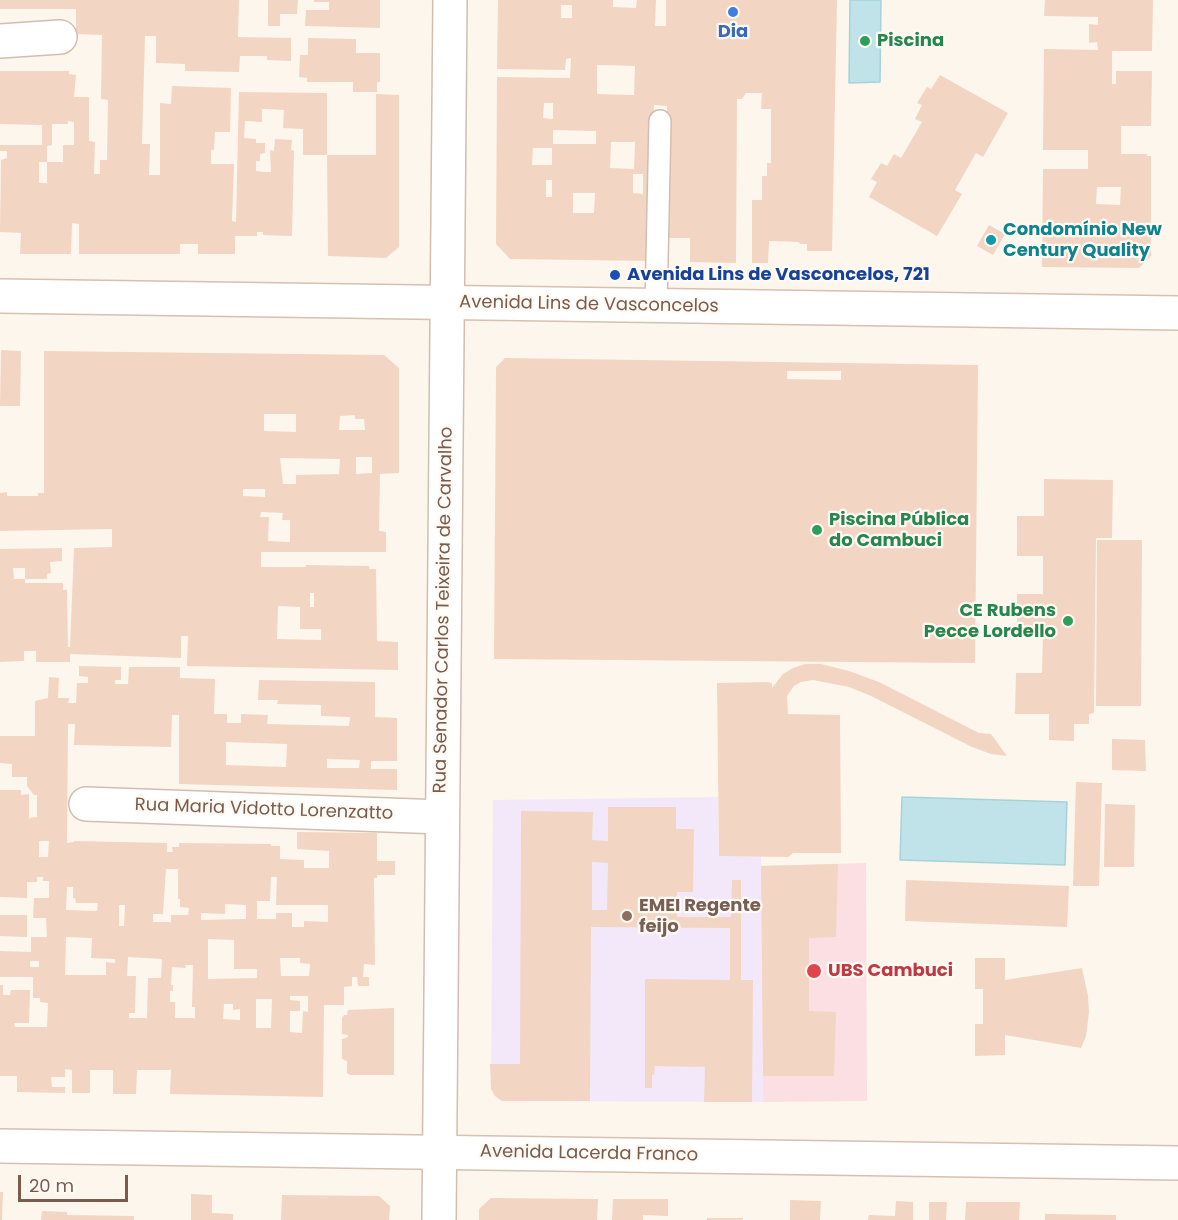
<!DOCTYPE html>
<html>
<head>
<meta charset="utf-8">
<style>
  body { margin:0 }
  #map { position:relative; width:1178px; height:1220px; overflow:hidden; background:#fdf6ec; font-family:Poppins,sans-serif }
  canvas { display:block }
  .scale { position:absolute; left:18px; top:1175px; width:110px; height:27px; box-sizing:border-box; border:3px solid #7a5c4d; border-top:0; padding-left:8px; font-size:18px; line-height:21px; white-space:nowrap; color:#7a5c4d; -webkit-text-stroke:4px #fffaf3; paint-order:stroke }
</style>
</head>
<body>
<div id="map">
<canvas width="1178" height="1220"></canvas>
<div class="scale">20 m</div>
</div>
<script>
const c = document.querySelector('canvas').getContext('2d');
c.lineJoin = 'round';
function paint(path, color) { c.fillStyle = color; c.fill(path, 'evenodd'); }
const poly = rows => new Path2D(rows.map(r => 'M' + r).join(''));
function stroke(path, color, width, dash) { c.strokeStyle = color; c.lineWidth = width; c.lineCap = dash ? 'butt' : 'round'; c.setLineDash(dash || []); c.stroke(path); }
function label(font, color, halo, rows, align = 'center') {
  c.font = font + ' Poppins,sans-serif'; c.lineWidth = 4.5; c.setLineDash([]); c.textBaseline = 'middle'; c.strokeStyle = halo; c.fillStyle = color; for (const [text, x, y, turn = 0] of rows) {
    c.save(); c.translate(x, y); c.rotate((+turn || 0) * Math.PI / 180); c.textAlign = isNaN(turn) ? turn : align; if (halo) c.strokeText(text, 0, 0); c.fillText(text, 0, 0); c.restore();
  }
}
const education = poly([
  [718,797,719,856,761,856,763,1102,502,1101,498,1099,491,1089,491,1075,493,800]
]);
const medical = poly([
  [866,863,867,1101,763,1102,761,866]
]);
const water = poly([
  [850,0,881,0,880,82,849,83,850,0],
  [902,797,1067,802,1065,865,900,860,902,797]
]);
const building = poly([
  [0,0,239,0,238,37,291,38,291,61,267,60,267,56,240,56,239,72,185,71,185,64,156,63,156,36,145,36,142,144,150,144,149,175,160,175,160,103,171,104,172,86,231,88,230,132,215,132,214,150,211,150,211,164,234,164,232,221,236,222,239,92,327,93,327,155,376,155,376,94,399,95,399,247,386,258,328,256,327,155,303,155,303,129,283,128,284,110,266,109,262,109,262,122,245,121,244,138,256,139,256,143,265,143,265,153,260,154,260,161,256,161,256,171,264,172,271,172,270,150,274,151,275,139,292,140,291,150,294,151,292,236,263,235,263,232,257,232,257,236,235,236,235,254,198,254,198,244,180,244,180,254,79,254,79,224,72,223,71,254,20,254,21,233,0,232,1,160,7,158,7,151,0,151,0,145,42,145,42,125,0,124,0,71,69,71,69,74,76,75,74,97,89,97,89,141,95,142,94,174,100,174,100,160,107,160,108,100,101,99,102,35,76,34,76,9,0,9],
  [68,121,74,122,74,145,63,145,63,162,47,162,47,183,39,183,39,162,47,162,47,146,52,145,52,124,68,124],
  [268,0,298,0,297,14,280,14,280,26,268,26],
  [314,0,380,0,380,28,305,26,306,10,329,10,329,2,314,2],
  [498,0,613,0,613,7,636,8,637,0,656,0,655,26,666,26,666,0,837,0,832,251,807,251,807,244,800,244,799,242,769,241,768,263,752,263,752,200,762,200,762,176,767,176,767,163,771,163,771,109,761,109,762,93,746,93,742,99,737,99,736,263,690,262,690,238,662,238,667,106,654,105,651,261,510,259,496,244,497,77,570,78,571,58,566,59,565,70,497,69],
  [561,5,572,5,572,18,561,18],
  [597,65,635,66,634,95,597,94],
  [544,103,553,103,553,119,543,118],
  [553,130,596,131,596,144,553,144],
  [611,142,635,142,634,169,610,168],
  [533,148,552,148,552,165,532,165],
  [633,174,643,174,643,194,633,193],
  [546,180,552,180,552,197,546,197],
  [573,193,595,193,594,213,573,213],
  [1045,0,1153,0,1152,51,1112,51,1112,84,1116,84,1116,71,1152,71,1151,126,1121,126,1121,154,1147,154,1147,156,1151,156,1151,256,1139,268,1042,267,1043,169,1088,169,1088,150,1043,150,1044,49,1098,50,1097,42,1089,43,1089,24,1098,25,1098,17,1044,16],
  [1097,187,1121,187,1120,205,1096,204],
  [308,38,356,39,356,53,380,53,380,82,377,82,377,92,353,92,353,82,307,82,307,78,299,77,300,55,308,55],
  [940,75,1008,113,983,157,976,153,955,190,962,194,937,236,869,197,877,182,871,179,881,163,887,166,894,154,901,158,922,122,915,119,922,105,917,103,927,87,931,89],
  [989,225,1005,234,993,255,977,246],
  [1,350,21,351,20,406,0,406],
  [44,351,384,355,399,368,399,473,380,474,379,531,386,532,386,552,261,552,261,567,306,567,306,565,369,566,369,569,376,569,377,641,398,642,398,670,187,666,188,636,181,636,181,658,70,654,70,662,36,662,36,651,24,651,24,661,0,662,0,549,62,548,62,561,50,562,51,573,47,574,47,579,25,579,25,568,13,568,14,579,25,579,25,583,63,583,63,590,67,590,68,647,70,647,74,548,112,547,112,529,0,531,0,493,7,492,7,496,38,496,38,493,44,493],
  [264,414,296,414,296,432,264,431],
  [355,415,355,419,364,419,365,430,339,430,340,416],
  [356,457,372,457,372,473,356,474],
  [280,458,340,459,339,474,296,475,296,484,283,484],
  [243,489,265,489,265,497,243,496],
  [261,512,283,513,282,520,290,520,290,542,268,541,269,517,260,517],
  [310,593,314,593,314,607,310,607],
  [278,606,300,607,300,629,321,629,321,640,277,639],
  [505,358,978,365,975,663,494,659,496,367],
  [787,371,841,371,841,380,787,379],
  [1044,479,1113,480,1112,538,1096,538,1094,713,1089,714,1089,724,1074,724,1074,741,1049,740,1049,714,1015,714,1016,673,1042,673,1043,635,1017,635,1017,594,1043,594,1043,556,1017,556,1017,516,1044,516],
  [1097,540,1142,540,1141,706,1096,706],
  [805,664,821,664,849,671,879,682,979,733,991,734,1007,756,991,754,972,747,871,696,849,687,813,680,801,682,794,686,787,696,788,714,840,715,841,853,793,853,788,857,719,856,717,683,769,682,772,684,772,688,783,674,793,668],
  [79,666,121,667,121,680,115,680,115,684,128,684,129,667,180,667,180,678,215,679,214,714,227,714,227,723,241,723,241,714,268,715,267,724,349,726,350,717,321,716,321,705,277,704,278,700,258,700,259,680,375,682,375,717,397,718,397,761,371,761,371,769,397,769,397,790,179,784,179,715,172,715,171,747,74,745,75,724,68,724,67,843,74,842,74,841,167,843,167,852,173,852,172,847,179,847,179,843,271,844,271,846,280,846,280,859,304,860,304,868,329,868,329,851,297,849,297,832,377,833,377,861,395,861,395,875,377,875,377,878,374,878,375,965,364,964,363,977,369,977,369,986,358,986,357,977,352,977,352,986,344,987,344,1005,324,1005,323,1097,170,1094,171,1070,137,1070,136,1094,113,1094,113,1070,90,1070,90,1093,72,1093,72,1070,65,1069,65,1077,51,1077,52,1087,65,1087,65,1093,17,1092,17,1076,0,1076,0,985,3,985,3,995,10,995,11,990,30,990,29,1023,14,1023,15,1027,47,1027,48,1003,40,1002,40,998,33,998,33,977,0,977,0,951,31,952,31,937,47,937,46,918,33,918,34,898,49,898,49,881,43,881,43,877,37,877,37,882,27,882,27,898,0,897,0,790,21,790,21,795,29,794,29,818,37,817,37,795,34,795,27,786,27,777,12,777,12,764,0,763,0,736,35,736,35,701,48,698,49,677,59,678,58,698,69,698,68,703,76,703,77,683,88,683,88,677,79,676],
  [226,742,287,744,286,767,226,765],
  [327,759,360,760,359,768,327,768],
  [39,841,49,841,48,857,39,857],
  [166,869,178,869,178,899,180,899,180,907,189,908,188,915,171,915,171,922,153,922,153,914,163,914],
  [271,877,277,877,276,905,328,905,328,922,304,921,304,927,292,927,292,913,276,913,276,919,257,919,257,901,270,901],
  [67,887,73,887,73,898,75,898,76,903,98,903,97,911,66,910],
  [225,904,246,905,246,919,201,920,201,913,225,914],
  [119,905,125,905,124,926,119,926],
  [66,937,92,938,91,958,115,959,115,963,106,962,106,975,65,975],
  [208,939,234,940,234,969,257,969,257,978,208,979],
  [128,957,162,959,161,978,148,978,147,1018,129,1018,129,1013,135,1013,136,976,127,976],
  [280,958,300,958,300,963,310,964,309,976,281,976],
  [30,961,39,961,39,967,30,967],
  [185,965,193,965,192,1007,195,1007,195,1018,175,1018,175,1002,170,1002,170,991,173,991,173,985,171,985,172,967,186,968],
  [290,996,308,996,308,1012,303,1011,302,1033,290,1032,290,1011,300,1011,300,1001,290,1000],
  [256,999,272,999,271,1028,256,1028],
  [224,1004,233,1004,233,1010,240,1009,240,1020,223,1019],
  [1112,739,1145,740,1146,771,1112,770],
  [1076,782,1102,783,1099,886,1073,886],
  [1105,804,1135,805,1134,867,1104,867],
  [608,807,676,807,676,829,694,829,693,892,677,892,677,917,731,917,732,880,741,880,741,980,753,980,752,1102,704,1102,705,1067,655,1066,654,1075,652,1075,652,1088,645,1088,645,979,730,980,730,928,591,927,590,1101,502,1101,495,1096,491,1089,490,1064,520,1064,521,811,593,812,592,840,608,841],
  [592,862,608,863,607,910,592,910],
  [838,864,836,937,809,938,809,1011,836,1012,834,1076,763,1076,761,866],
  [906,880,1069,886,1067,927,905,921],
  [0,915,27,915,27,937,0,936],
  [975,958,1005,958,1005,980,1082,968,1088,996,1089,1012,1086,1036,1081,1048,1005,1035,1005,1055,975,1056,975,1024,983,1024,983,989,975,989],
  [394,1008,394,1075,350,1075,347,1073,347,1061,342,1059,342,1039,348,1037,348,1035,342,1034,342,1018,344,1015,347,1015,348,1010],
  [0,1192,3,1192,2,1220,0,1220],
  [191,1194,212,1195,212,1213,233,1214,233,1220,191,1220],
  [282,1195,379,1196,390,1206,389,1220,281,1220],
  [491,1198,598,1199,597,1220,479,1220,479,1209],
  [613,1199,668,1199,668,1216,643,1215,643,1220,612,1220],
  [790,1200,821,1201,820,1220,790,1220],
  [896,1201,913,1202,913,1220,868,1220,869,1215,895,1216],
  [929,1202,947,1202,946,1220,929,1220],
  [966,1202,1020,1202,1019,1220,965,1220],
  [42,1211,67,1212,67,1215,134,1216,134,1220,41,1220],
  [1045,1214,1116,1215,1116,1220,1045,1220],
  [707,1218,743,1218,743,1220,707,1220]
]);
const lane = poly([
  [656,306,660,121]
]);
const street = poly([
  [0,41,60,37],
  [86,804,442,817],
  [439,1220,450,0]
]);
const secondary = poly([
  [0,296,1178,313],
  [0,1146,1178,1163]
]);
const markers = [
  [733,12,6,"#3f7fe0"],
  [865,41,6,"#2e9e5b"],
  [991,240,6,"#0f9aa8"],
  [615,275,6,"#1a4fb4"],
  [817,530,6,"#2e9e5b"],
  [1068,621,6,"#2e9e5b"],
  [627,916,6,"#8d6e63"],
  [814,971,8,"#e0444e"]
];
const shopNames = [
  ["Dia",733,32]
];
const leisureNames = [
  ["Piscina",877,41],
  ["Piscina Pública",829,520],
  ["do Cambuci",829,541],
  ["CE Rubens",1056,611,"right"],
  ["Pecce Lordello",1056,632,"right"]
];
const cultureNames = [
  ["Condomínio New",1003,230],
  ["Century Quality",1003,251]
];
const transitNames = [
  ["Avenida Lins de Vasconcelos, 721",627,275]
];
const streetNames = [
  ["Avenida Lins de Vasconcelos",589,305,1],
  ["Rua Senador Carlos Teixeira de Carvalho",444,610,-89],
  ["Rua Maria Vidotto Lorenzatto",264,810,2],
  ["Avenida Lacerda Franco",589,1154,1]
];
const educationNames = [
  ["EMEI Regente",639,906],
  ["feijo",639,927]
];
const healthNames = [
  ["UBS Cambuci",828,971]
];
paint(education, '#f3e8fa');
paint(medical, '#fbdfe3');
paint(water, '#bfe3e8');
stroke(water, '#a5d3da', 1.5);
paint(building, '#f3d5c3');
stroke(lane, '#d1beb0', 24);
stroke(street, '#d1beb0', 36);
stroke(secondary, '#d6c0b0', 36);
stroke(lane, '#fff', 21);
stroke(street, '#fff', 33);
stroke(secondary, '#fff', 33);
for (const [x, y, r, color] of markers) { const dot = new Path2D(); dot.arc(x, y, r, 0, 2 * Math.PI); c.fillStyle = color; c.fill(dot); stroke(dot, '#fffaf3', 2); }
label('bold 18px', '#366cbe', '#fffaf3', shopNames);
label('bold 18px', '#27864d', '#fffaf3', leisureNames, 'left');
label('bold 18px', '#0d838f', '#fffaf3', cultureNames, 'left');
label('bold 18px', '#164399', '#fffaf3', transitNames, 'left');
label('18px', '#7a5c4d', '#fffaf3', streetNames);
label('bold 18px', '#785e54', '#fffaf3', educationNames, 'left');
label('bold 18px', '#be3a42', '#fffaf3', healthNames, 'left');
</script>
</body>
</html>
